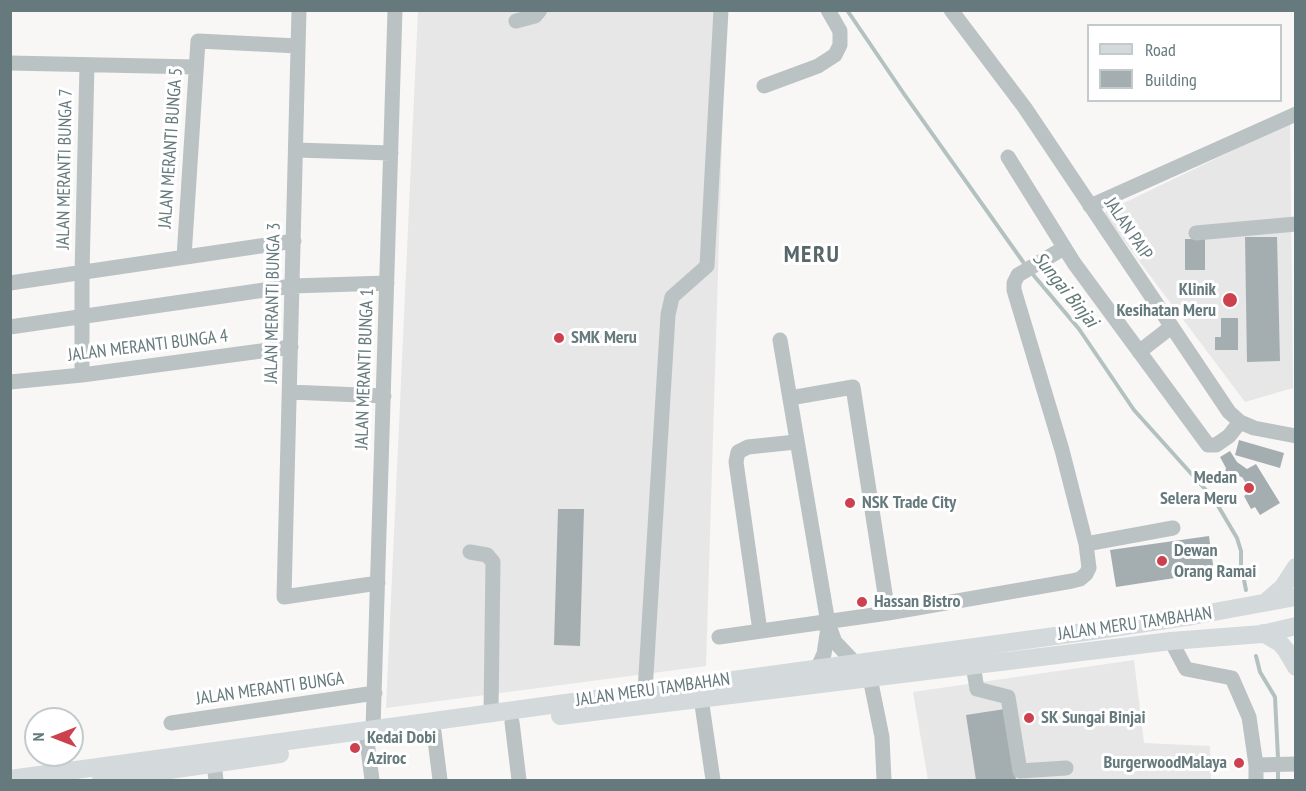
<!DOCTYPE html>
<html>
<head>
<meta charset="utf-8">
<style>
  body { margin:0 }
  #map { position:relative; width:1306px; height:791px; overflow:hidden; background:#f8f7f6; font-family:"PT Sans Narrow",sans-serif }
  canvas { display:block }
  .frame { position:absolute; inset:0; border:12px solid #667a7d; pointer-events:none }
  .legend { position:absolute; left:1087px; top:24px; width:195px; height:78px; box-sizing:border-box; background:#fff; border:2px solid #c2cacb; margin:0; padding:8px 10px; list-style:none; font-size:18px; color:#667a7d }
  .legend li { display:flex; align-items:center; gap:12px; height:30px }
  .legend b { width:30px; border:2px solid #c2cacb }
  .north { position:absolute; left:24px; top:707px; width:60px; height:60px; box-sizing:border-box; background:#fff; border:2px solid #c2cacb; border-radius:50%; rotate:270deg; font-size:16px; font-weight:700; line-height:24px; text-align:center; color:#667a7d }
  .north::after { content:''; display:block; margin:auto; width:21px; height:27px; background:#cd404e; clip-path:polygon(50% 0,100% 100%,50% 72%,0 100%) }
</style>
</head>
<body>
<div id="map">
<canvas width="1306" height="791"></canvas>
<div class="frame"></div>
<ul class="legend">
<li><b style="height:8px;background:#d4d9db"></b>Road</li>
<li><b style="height:16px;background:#a4aeb0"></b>Building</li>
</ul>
<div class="north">N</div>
</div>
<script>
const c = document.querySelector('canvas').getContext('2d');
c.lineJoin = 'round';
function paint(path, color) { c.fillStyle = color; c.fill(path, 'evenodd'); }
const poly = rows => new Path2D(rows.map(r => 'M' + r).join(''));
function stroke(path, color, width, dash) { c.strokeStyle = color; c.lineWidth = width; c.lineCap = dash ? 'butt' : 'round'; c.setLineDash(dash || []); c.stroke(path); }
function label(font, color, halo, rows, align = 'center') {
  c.font = font + ' "PT Sans Narrow",sans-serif'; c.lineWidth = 6; c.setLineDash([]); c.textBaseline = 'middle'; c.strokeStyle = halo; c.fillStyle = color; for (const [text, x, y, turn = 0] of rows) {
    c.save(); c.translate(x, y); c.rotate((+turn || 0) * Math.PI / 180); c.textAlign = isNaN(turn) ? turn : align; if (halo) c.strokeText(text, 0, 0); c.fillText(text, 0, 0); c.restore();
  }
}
const built = poly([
  [418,11,726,11,706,666,386,708],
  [1290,123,1293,388,1245,402,1103,213],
  [1134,660,1144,743,1210,746,1211,780,928,780,913,692]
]);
const stream = poly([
  [847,10,904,94,1026,266],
  [1030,271,1079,329,1134,410,1214,499,1237,538,1241,551,1241,565,1246,590],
  [1256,656,1260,672,1275,697,1278,758],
  [1278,780,1278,770]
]);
const building = poly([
  [1245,237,1277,237,1280,361,1247,362],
  [1185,239,1205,239,1205,270,1185,270],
  [1221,318,1238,318,1238,350,1215,350,1215,337,1221,337],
  [1239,440,1284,453,1280,468,1235,455],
  [1230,451,1237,462,1247,469,1256,464,1280,503,1260,515,1255,507,1251,509,1244,496,1251,491,1242,477,1225,473,1226,468,1220,457],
  [558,509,584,509,580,646,554,645],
  [1209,536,1214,572,1116,587,1110,550],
  [1005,709,1016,780,976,780,966,715]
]);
const minor = poly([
  [299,10,284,597,378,583],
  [951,10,1025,108,1229,412,1240,422,1254,428,1296,436],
  [516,21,535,16,540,10],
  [10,63,196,67],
  [764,86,818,66,835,55,840,45,840,31,828,10],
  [296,150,391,153],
  [1008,157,1074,263,1208,445,1216,445,1229,436,1240,422],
  [1090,206,1296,114],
  [1196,233,1296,224],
  [184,257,198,41,298,46],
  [10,283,294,241],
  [10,327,292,286,387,283],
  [780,340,828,623,835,642,854,662],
  [1139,352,1171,327],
  [82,375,82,273,87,65],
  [10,382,82,375,291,347],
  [290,392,384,396],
  [790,398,853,387,888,613],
  [1086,544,1173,528],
  [470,552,487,555,493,562,491,713],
  [760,631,736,462,738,452,748,447,796,442],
  [719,637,888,613,1072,581,1080,579,1086,574,1089,568,1086,544,1062,450,1014,290,1014,283,1018,275,1064,248],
  [1171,641,1186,669,1232,678,1249,717,1256,765,1256,780],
  [973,665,977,689,1008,697,1020,771,1066,768],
  [818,667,824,654,828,627],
  [870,678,882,737,884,780],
  [645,691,668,315,672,297,707,266,721,10],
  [701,698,713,780],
  [512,722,519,780],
  [171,723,375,693],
  [373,729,395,10],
  [434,732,440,780],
  [367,741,372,780],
  [214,764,216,780],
  [1256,765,1296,764]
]);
const major = poly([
  [1267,601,1283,587,1296,567],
  [1263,633,1280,643,1286,650,1296,667],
  [560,716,1171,641,1262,634,1296,626],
  [10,779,1099,630,1192,616,1296,597],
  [101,780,280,754]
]);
const markers = [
  [1230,300,8,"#cd404e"],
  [559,338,6,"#cd404e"],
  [1249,488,6,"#cd404e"],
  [850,503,6,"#cd404e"],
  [1162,561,6,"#cd404e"],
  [862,602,6,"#cd404e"],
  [1029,718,6,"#cd404e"],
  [355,748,6,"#cd404e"],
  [1239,763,6,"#cd404e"]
];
const streetNames = [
  ["JALAN MERANTI BUNGA 5",171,148,-86],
  ["JALAN MERANTI BUNGA 7",65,169,-89],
  ["JALAN PAIP",1128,229,56],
  ["JALAN MERANTI BUNGA 3",273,303,-89],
  ["JALAN MERANTI BUNGA 4",148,346,-7],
  ["JALAN MERANTI BUNGA 1",365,369,-88],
  ["JALAN MERU TAMBAHAN",1135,624,-8],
  ["JALAN MERANTI BUNGA",270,689,-8],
  ["JALAN MERU TAMBAHAN",653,690,-8]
];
const poiNames = [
  ["Klinik",1216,290,"right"],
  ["Kesihatan Meru",1216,311,"right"],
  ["SMK Meru",571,338],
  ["Medan",1237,478,"right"],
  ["Selera Meru",1237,499,"right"],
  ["NSK Trade City",862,503],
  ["Dewan",1174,551],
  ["Orang Ramai",1174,572],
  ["Hassan Bistro",874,602],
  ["SK Sungai Binjai",1041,718],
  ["Kedai Dobi",367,738],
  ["Aziroc",367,759],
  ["BurgerwoodMalaya",1227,763,"right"]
];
const waterNames = [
  ["Sungai Binjai",1065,290,51]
];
const districtNames = [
  ["MERU",812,255]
];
paint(built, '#e6e7e6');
stroke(stream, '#b3c2c0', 4);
paint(building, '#a4aeb0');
stroke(minor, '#bbc2c3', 15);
stroke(major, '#d4d9db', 18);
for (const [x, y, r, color] of markers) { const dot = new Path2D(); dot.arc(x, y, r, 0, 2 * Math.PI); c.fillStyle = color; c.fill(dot); stroke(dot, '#fff', 2); }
label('18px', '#667a7d', '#fff', streetNames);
label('bold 18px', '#667a7d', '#fff', poiNames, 'left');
label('italic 20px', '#617876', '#fff', waterNames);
c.letterSpacing = '1.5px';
label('bold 24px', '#586769', '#fff', districtNames);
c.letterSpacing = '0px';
</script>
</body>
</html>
